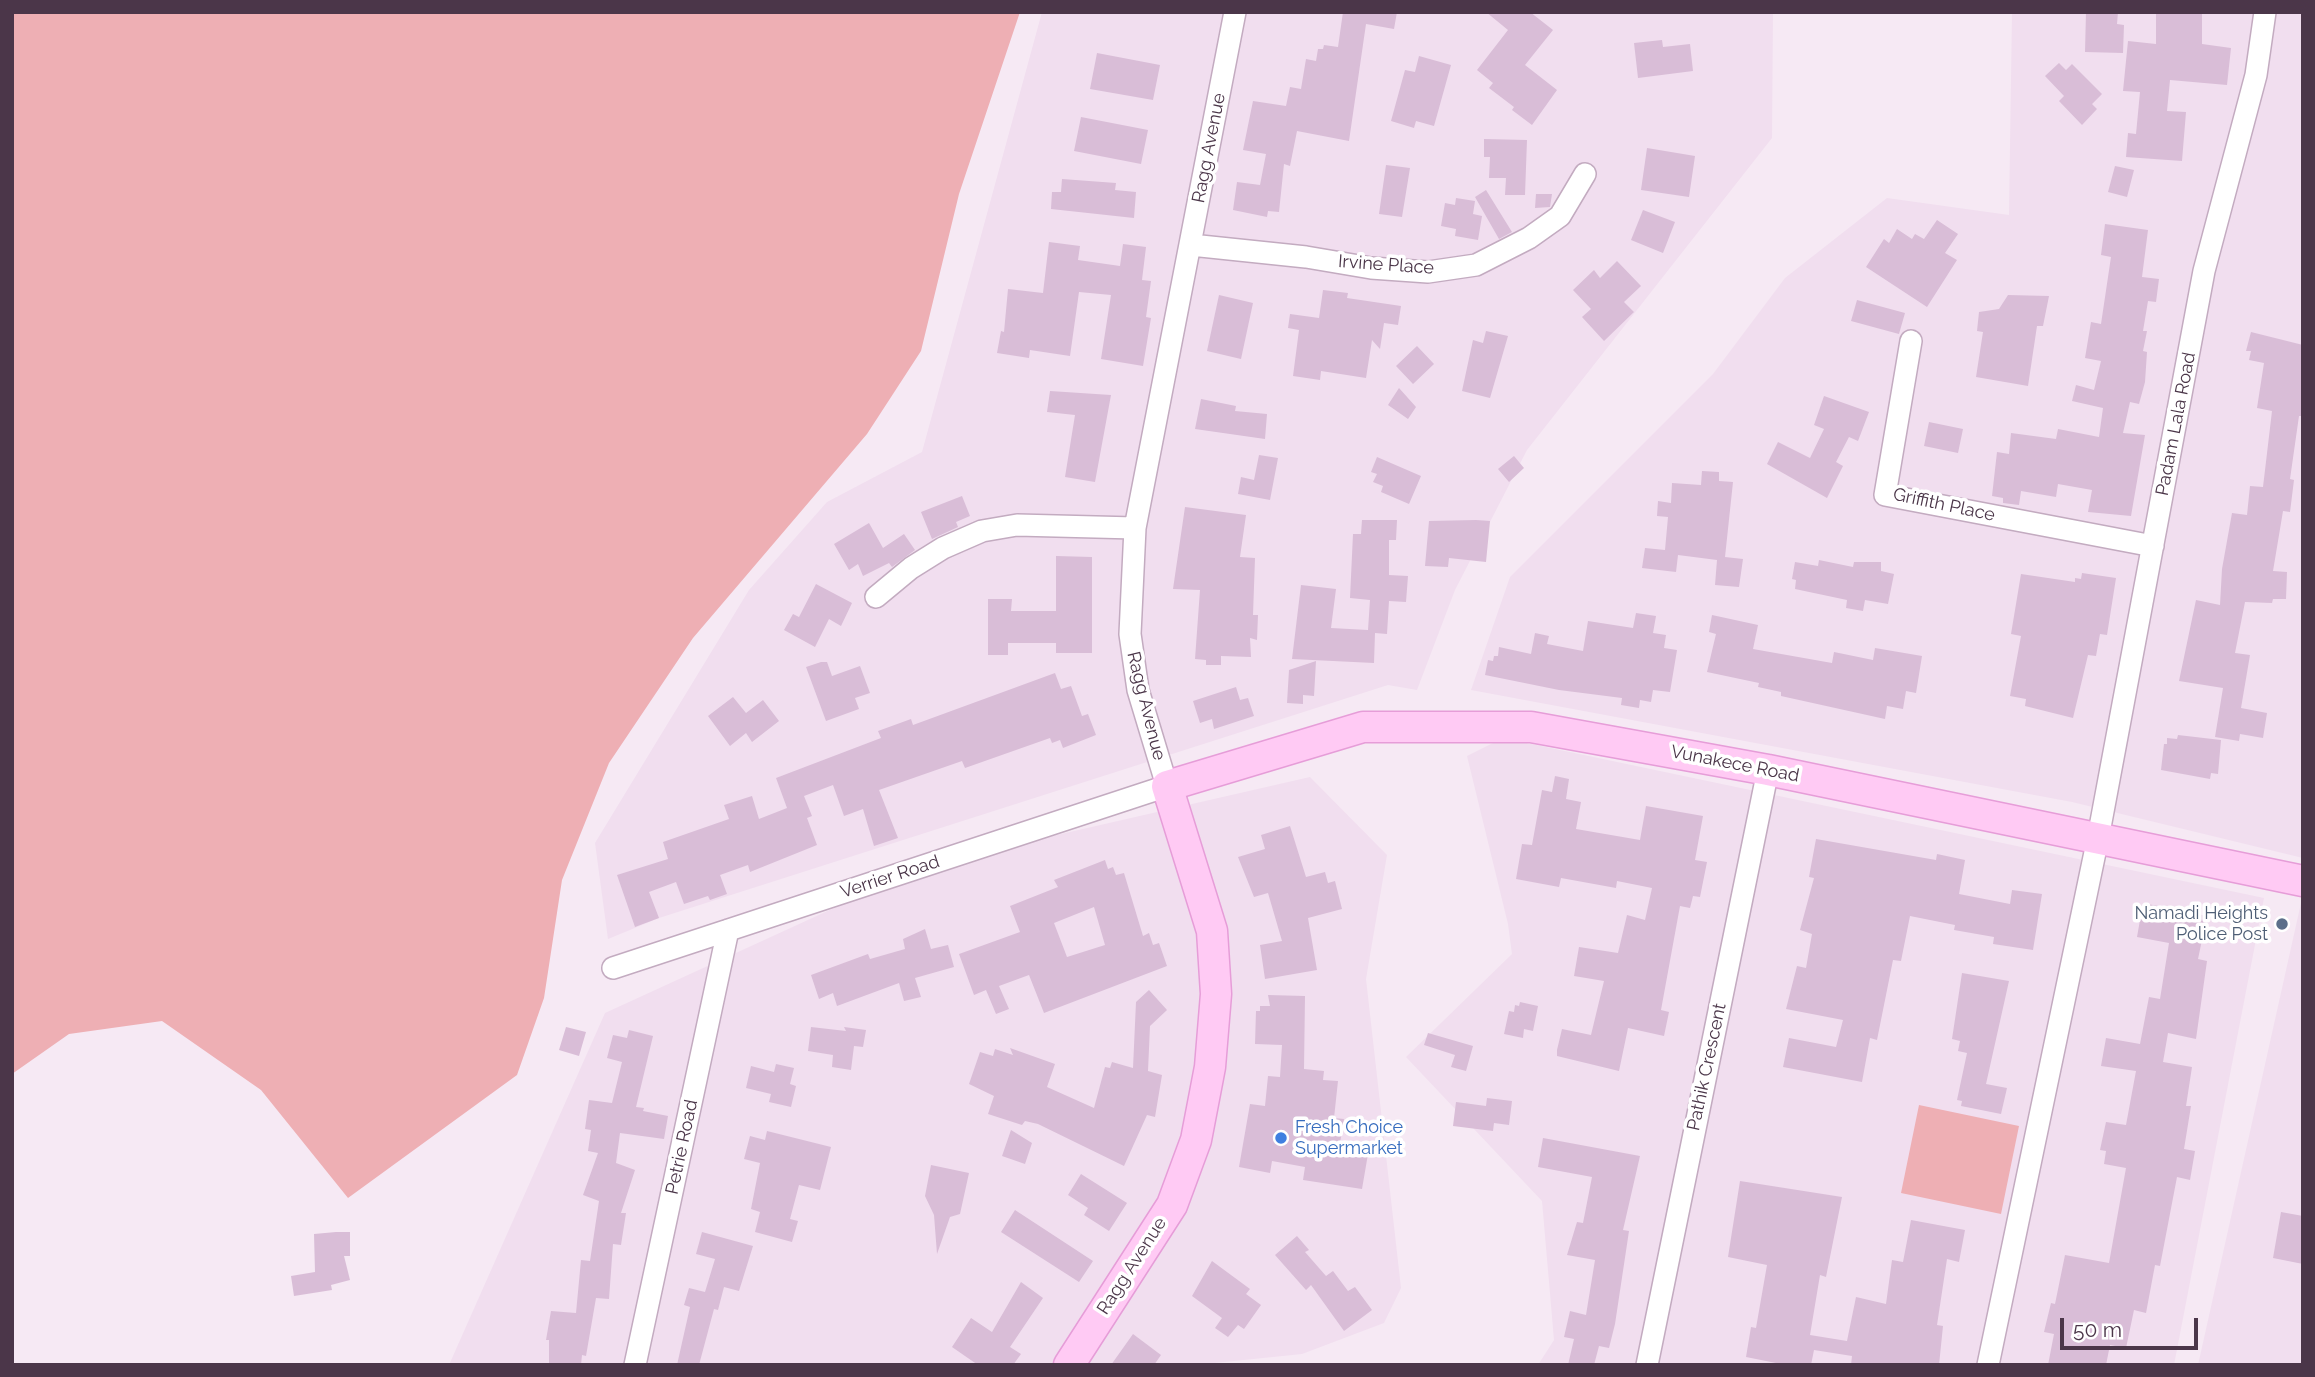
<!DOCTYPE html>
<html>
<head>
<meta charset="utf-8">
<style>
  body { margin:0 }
  #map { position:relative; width:2315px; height:1377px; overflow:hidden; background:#f6e9f4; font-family:Raleway,sans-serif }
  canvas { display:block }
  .frame { position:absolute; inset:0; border:14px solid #4b3649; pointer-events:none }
  .scale { position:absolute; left:2060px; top:1318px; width:138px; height:32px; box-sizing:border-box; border:4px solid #4b3649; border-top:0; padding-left:9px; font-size:21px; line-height:24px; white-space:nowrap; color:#4b3649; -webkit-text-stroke:5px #fff; paint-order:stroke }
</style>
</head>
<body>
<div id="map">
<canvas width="2315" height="1377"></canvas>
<div class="frame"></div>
<div class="scale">50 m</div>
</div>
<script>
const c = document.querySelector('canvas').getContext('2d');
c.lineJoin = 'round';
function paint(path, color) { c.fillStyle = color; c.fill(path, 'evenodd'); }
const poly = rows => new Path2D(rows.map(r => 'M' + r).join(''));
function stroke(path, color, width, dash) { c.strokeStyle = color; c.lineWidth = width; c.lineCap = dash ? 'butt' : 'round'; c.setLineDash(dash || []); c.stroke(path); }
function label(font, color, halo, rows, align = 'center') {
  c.font = font + ' Raleway,sans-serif'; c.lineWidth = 7; c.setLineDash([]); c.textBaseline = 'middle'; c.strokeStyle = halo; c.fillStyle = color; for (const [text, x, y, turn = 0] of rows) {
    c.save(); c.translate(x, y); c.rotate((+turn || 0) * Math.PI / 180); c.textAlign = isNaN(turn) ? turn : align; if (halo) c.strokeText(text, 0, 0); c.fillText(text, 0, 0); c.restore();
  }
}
const residential = poly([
  [1042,12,1773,12,1772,138,1527,450,1455,590,1417,690,1388,685,659,918,608,939,595,843,749,590,827,502,922,452],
  [2012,12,2303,12,2303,858,2072,802,1471,690,1510,577,1713,374,1785,278,1887,198,2009,215],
  [1503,738,2264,898,2174,1365,1538,1365,1554,1340,1542,1201,1406,1057,1512,954,1508,924,1467,756],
  [1310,777,1387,855,1366,979,1401,1288,1384,1323,1302,1354,1195,1365,449,1365,605,1013,930,864],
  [2303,894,2303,1365,2198,1365]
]);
const green = poly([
  [12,12,1020,12,959,194,921,351,867,434,693,638,609,763,562,880,544,998,517,1075,348,1198,261,1090,162,1021,69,1034,12,1074],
  [1919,1105,2019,1126,2001,1214,1901,1193]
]);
const building = poly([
  [1343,12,1397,12,1394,29,1366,24,1349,141,1297,131,1290,166,1284,164,1279,212,1268,211,1267,217,1233,210,1237,182,1260,185,1266,154,1243,150,1253,101,1286,106,1290,87,1301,89,1306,59,1316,61,1318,49,1323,49,1324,45,1338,47],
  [1486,12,1530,12,1553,30,1525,65,1557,90,1532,125,1512,110,1514,107,1489,88,1493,83,1477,70,1508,30],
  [2086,12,2118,12,2117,24,2124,25,2123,53,2085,52],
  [2156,12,2202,12,2202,44,2231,48,2227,85,2170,80,2167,111,2186,112,2182,161,2126,157,2128,133,2136,134,2140,92,2123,91,2128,41,2156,44],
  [1662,40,1663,47,1690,44,1693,71,1638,78,1634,43],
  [1097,53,1160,65,1153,100,1090,89],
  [1419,56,1451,65,1434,126,1416,121,1414,128,1391,121,1405,70,1415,72],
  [2059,63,2066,70,2072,64,2102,94,2092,104,2097,109,2082,125,2059,101,2064,96,2045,76],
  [1081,117,1148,130,1141,164,1074,151],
  [1484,139,1527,140,1525,195,1505,195,1506,178,1489,178,1490,157,1484,157],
  [1647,148,1695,156,1689,197,1641,190],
  [1386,165,1410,168,1402,217,1379,214],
  [2115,166,2134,170,2127,197,2108,192],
  [1062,179,1116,183,1115,190,1136,192,1134,218,1051,209,1052,192,1061,192],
  [1486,190,1512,232,1499,239,1475,197],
  [1536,194,1552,194,1550,207,1535,208],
  [1456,198,1475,201,1473,214,1482,216,1478,240,1455,236,1456,229,1441,226,1445,203,1455,205],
  [1643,210,1675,222,1663,253,1631,240],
  [1937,220,1958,234,1945,253,1957,260,1927,307,1866,267,1884,239,1889,243,1897,229,1912,239,1915,234,1924,239],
  [2105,224,2148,230,2142,277,2159,279,2156,302,2148,301,2143,331,2147,331,2143,351,2147,352,2145,382,2139,404,2130,402,2123,433,2145,435,2131,516,2088,512,2092,490,2058,484,2056,497,2021,491,2019,505,2003,503,2003,498,1992,496,1997,452,2009,454,2011,433,2056,439,2058,429,2099,437,2103,408,2072,401,2076,385,2094,390,2101,361,2085,358,2091,322,2101,324,2111,257,2101,255],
  [1049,242,1080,246,1078,260,1120,266,1123,244,1146,247,1142,280,1151,281,1146,317,1151,318,1143,366,1101,359,1111,295,1079,292,1070,356,1030,350,1029,358,997,353,1001,331,1004,332,1008,289,1043,293],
  [1617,261,1641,286,1624,302,1634,312,1604,341,1582,317,1591,309,1573,290,1594,270,1600,278],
  [1323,290,1348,293,1347,298,1401,306,1398,325,1384,323,1380,349,1372,340,1366,378,1321,371,1320,380,1293,376,1299,330,1288,328,1290,314,1319,318],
  [1219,295,1253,303,1241,359,1207,351],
  [2008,295,2049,296,2043,326,2037,326,2028,386,1976,377,1983,332,1977,331,1979,312,1999,309],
  [1857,300,1905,313,1899,334,1851,321],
  [1486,331,1508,336,1490,398,1462,391,1473,340,1483,343],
  [2251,332,2303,345,2303,416,2299,416,2290,479,2294,480,2290,512,2283,511,2273,571,2287,572,2286,599,2273,599,2272,603,2245,602,2235,653,2250,655,2241,708,2267,713,2263,738,2240,734,2239,741,2215,737,2223,688,2179,681,2196,600,2220,605,2222,569,2232,513,2247,515,2250,486,2263,487,2272,411,2257,408,2264,363,2249,360,2251,351,2246,351],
  [1417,346,1434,364,1413,384,1396,366],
  [1399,388,1416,407,1408,419,1388,405],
  [1050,391,1111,395,1095,482,1065,477,1075,415,1047,412],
  [1824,396,1869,412,1858,441,1849,437,1836,462,1843,466,1827,498,1767,464,1778,442,1810,458,1824,429,1814,425],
  [1201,399,1236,406,1235,411,1267,414,1265,439,1195,429],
  [1929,422,1963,429,1958,453,1924,446],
  [1259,455,1278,458,1270,500,1238,494,1241,477,1254,480],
  [1514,456,1524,468,1509,482,1498,469],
  [1377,457,1421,476,1409,504,1381,492,1383,486,1373,482,1377,474,1371,472],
  [1702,471,1719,472,1719,481,1733,482,1725,557,1743,559,1739,587,1715,585,1717,560,1678,555,1676,572,1642,568,1645,548,1665,550,1668,517,1657,516,1658,501,1671,503,1672,483,1701,485],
  [962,496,970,516,956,522,958,527,932,539,921,512],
  [1185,507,1246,515,1240,557,1255,558,1253,615,1258,615,1257,640,1250,638,1251,657,1221,656,1221,665,1206,665,1206,660,1195,659,1200,590,1173,589],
  [1362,520,1397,520,1396,540,1389,540,1389,575,1408,576,1406,602,1389,601,1387,634,1375,633,1374,663,1292,659,1301,585,1336,589,1331,628,1368,630,1370,600,1350,598,1353,534,1361,534],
  [1476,520,1490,521,1486,562,1449,558,1448,567,1425,566,1429,521],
  [869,523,883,548,904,534,915,550,892,567,889,563,863,576,858,564,849,570,834,544],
  [1056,556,1092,557,1092,653,1056,653,1056,643,1008,643,1008,655,988,655,988,599,1012,599,1011,611,1056,611],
  [1819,560,1853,567,1854,562,1881,562,1881,571,1894,574,1888,604,1865,600,1863,611,1846,608,1847,600,1795,589,1796,580,1792,579,1795,562,1818,566],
  [2082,573,2116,578,2107,635,2100,634,2096,656,2088,655,2073,718,2025,706,2026,699,2010,696,2021,636,2011,634,2021,574,2075,582,2075,578,2081,579],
  [816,584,852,603,841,626,829,619,815,647,784,630,793,614,799,617],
  [1636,613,1656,616,1653,633,1666,635,1664,648,1677,650,1670,692,1653,690,1651,702,1640,700,1639,708,1621,705,1622,698,1559,690,1485,675,1488,660,1493,661,1494,656,1498,656,1499,647,1531,654,1535,633,1549,636,1547,644,1583,651,1588,621,1633,628],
  [1712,615,1758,625,1753,649,1832,663,1834,652,1873,660,1875,648,1922,656,1916,693,1906,691,1903,709,1887,706,1885,719,1781,696,1781,692,1758,687,1759,683,1707,672,1716,634,1709,632],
  [1316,661,1314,696,1303,695,1303,704,1287,703,1289,670],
  [821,662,827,662,832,676,860,666,870,693,855,698,859,709,826,721,806,667],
  [1055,673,1061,689,1071,686,1082,716,1088,714,1096,735,1063,748,1060,740,1052,743,1050,738,965,768,962,761,879,790,898,838,874,846,863,809,844,816,833,785,804,796,812,816,807,818,817,845,750,872,748,865,720,875,727,894,710,900,708,896,684,904,676,882,649,892,659,918,635,927,617,875,668,859,663,842,729,819,724,805,752,796,759,819,787,808,776,778,881,738,878,731,911,719,913,725],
  [1236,687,1240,700,1248,698,1254,716,1214,729,1212,719,1200,723,1193,701],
  [733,697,746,713,763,700,779,721,752,742,746,733,730,746,708,716],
  [2178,735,2221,740,2218,774,2211,773,2210,779,2161,770,2164,744,2167,744,2167,738,2177,739],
  [1555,776,1569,779,1566,799,1581,802,1576,829,1640,840,1646,806,1703,816,1695,860,1707,862,1700,897,1693,896,1690,908,1680,906,1661,1010,1669,1012,1664,1036,1628,1028,1619,1071,1557,1056,1557,1050,1562,1029,1591,1035,1604,981,1574,976,1579,947,1618,953,1627,915,1645,920,1652,888,1617,881,1616,888,1561,878,1559,887,1516,879,1522,844,1532,845,1542,790,1552,792],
  [1290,826,1306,877,1325,872,1328,883,1335,881,1342,909,1308,918,1317,970,1265,979,1260,945,1282,941,1268,893,1254,897,1238,857,1265,849,1261,835],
  [1816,839,1936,860,1937,854,1965,860,1959,894,2010,904,2012,890,2042,894,2033,950,1993,944,1994,937,1954,930,1955,925,1910,916,1901,961,1893,960,1877,1040,1870,1038,1862,1082,1783,1067,1789,1038,1836,1047,1843,1020,1786,1009,1797,966,1806,968,1812,934,1800,930,1814,878,1809,877],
  [1105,860,1108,869,1113,867,1116,875,1124,873,1143,936,1149,933,1153,945,1159,943,1167,966,1044,1013,1029,975,999,986,1009,1009,996,1014,986,990,974,995,959,954,1020,932,1010,906,1058,887,1054,880],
  [1094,907,1105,945,1067,957,1054,923],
  [2143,903,2207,916,2198,959,2207,961,2196,1039,2168,1033,2163,1062,2192,1067,2186,1106,2191,1106,2184,1149,2195,1151,2190,1180,2177,1177,2160,1266,2155,1265,2146,1313,2134,1310,2126,1348,2110,1345,2106,1365,2048,1365,2054,1334,2044,1332,2051,1303,2055,1304,2065,1255,2109,1263,2126,1168,2104,1164,2106,1151,2100,1150,2106,1122,2126,1125,2136,1071,2101,1066,2106,1038,2140,1044,2149,997,2160,999,2169,943,2137,937],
  [925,929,931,949,948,945,954,967,915,978,921,997,904,1001,899,983,837,1006,833,993,819,999,811,975,868,954,870,959,905,949,903,939],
  [1962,973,2009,981,1986,1084,2007,1088,2001,1114,1961,1106,1962,1101,1957,1100,1967,1053,1958,1051,1960,1041,1952,1039],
  [1149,990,1167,1010,1150,1026,1148,1071,1162,1075,1155,1117,1147,1115,1124,1166,1038,1124,1025,1121,1022,1125,988,1114,994,1096,969,1084,980,1052,993,1056,995,1049,1013,1055,1010,1048,1055,1064,1047,1087,1094,1108,1105,1067,1110,1068,1112,1062,1133,1068,1136,1002],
  [1268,995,1305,996,1304,1069,1324,1071,1323,1080,1338,1081,1334,1118,1344,1119,1339,1149,1368,1154,1362,1189,1303,1180,1305,1167,1272,1161,1270,1173,1239,1167,1250,1104,1265,1106,1268,1076,1280,1077,1282,1045,1255,1044,1256,1011,1260,1011,1260,1006,1270,1006],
  [1520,1002,1538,1006,1533,1031,1524,1029,1523,1038,1504,1034,1509,1011,1514,1012,1515,1005,1519,1006],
  [566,1027,586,1032,579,1056,559,1050],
  [811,1027,846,1031,844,1027,866,1030,863,1047,854,1046,851,1070,832,1067,833,1055,808,1051],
  [629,1030,653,1036,636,1107,644,1108,643,1111,668,1116,664,1139,620,1133,616,1163,635,1170,621,1213,626,1213,621,1245,613,1244,609,1299,596,1298,586,1356,582,1355,581,1365,549,1365,549,1340,546,1340,551,1311,576,1313,581,1260,590,1261,599,1201,583,1195,598,1153,588,1151,591,1130,585,1129,589,1100,612,1103,622,1062,607,1058,613,1035,627,1038],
  [1428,1033,1473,1046,1466,1071,1451,1067,1455,1055,1424,1045],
  [776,1064,794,1068,790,1084,796,1086,791,1107,769,1102,771,1094,746,1088,751,1066,774,1072],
  [1487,1098,1512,1101,1509,1125,1494,1123,1493,1131,1453,1126,1456,1102,1486,1106],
  [1011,1130,1032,1143,1025,1164,1002,1156],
  [767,1131,831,1147,820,1190,799,1185,790,1219,798,1221,792,1242,755,1232,760,1212,751,1209,760,1163,744,1159,750,1136,765,1140],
  [1543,1138,1640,1156,1623,1230,1629,1231,1615,1324,1609,1348,1599,1346,1594,1365,1568,1365,1574,1339,1564,1337,1570,1311,1586,1315,1595,1260,1567,1255,1577,1222,1583,1223,1592,1177,1538,1167],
  [931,1165,969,1173,960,1214,950,1217,937,1254,934,1215,925,1196],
  [1081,1174,1127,1203,1109,1231,1084,1215,1088,1208,1068,1195],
  [1740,1181,1842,1197,1826,1277,1820,1275,1810,1335,1847,1341,1856,1297,1886,1304,1892,1260,1903,1262,1911,1220,1965,1230,1959,1262,1947,1259,1937,1325,1943,1326,1939,1365,1851,1365,1852,1356,1814,1350,1811,1365,1786,1365,1746,1357,1751,1327,1756,1328,1767,1265,1728,1257],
  [1015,1210,1093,1261,1079,1282,1001,1232],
  [2281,1212,2303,1216,2303,1264,2273,1258],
  [336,1232,350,1232,350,1256,344,1256,350,1280,331,1285,332,1290,294,1296,291,1276,315,1272,314,1234],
  [702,1232,753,1246,739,1291,724,1287,718,1310,714,1309,699,1365,677,1365,690,1307,684,1305,689,1288,705,1292,715,1259,696,1254],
  [1297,1236,1309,1250,1305,1252,1326,1276,1333,1271,1348,1291,1355,1287,1372,1310,1344,1331,1311,1285,1306,1290,1275,1255],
  [1212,1261,1250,1289,1246,1294,1261,1305,1244,1329,1238,1325,1228,1337,1215,1328,1222,1318,1192,1296],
  [1021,1282,1043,1298,1010,1347,1021,1354,1013,1365,978,1365,952,1347,971,1318,992,1332],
  [1133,1334,1161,1355,1154,1365,1111,1365]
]);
const minor = poly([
  [1191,245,1306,257,1371,268,1428,272,1476,265,1529,238,1560,216,1585,174],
  [1911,341,1885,495,2153,546],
  [876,597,911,568,943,548,982,531,1017,525,1135,528],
  [613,968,1167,786,1138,690,1130,634,1135,528,1235,12],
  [635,1365,728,930],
  [1647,1365,1768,770],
  [1988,1365,2098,838,2204,271,2256,75,2265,12]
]);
const secondary = poly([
  [1069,1365,1172,1205,1196,1140,1210,1067,1216,994,1212,931,1167,786,1363,727,1531,727,1768,770,2303,881]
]);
const markers = [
  [2282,924,7,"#5c6f8a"],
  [1281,1138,7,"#3f7fe0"]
];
const streetNames = [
  ["Ragg Avenue",1209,148,-79],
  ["Irvine Place",1386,265,4],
  ["Padam Lala Road",2176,424,-79],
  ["Griffith Place",1944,505,12],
  ["Ragg Avenue",1146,706,76],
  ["Vunakece Road",1735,764,11],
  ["Verrier Road",890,877,-18],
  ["Pathik Crescent",1707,1067,-78],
  ["Petrie Road",682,1147,-78],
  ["Ragg Avenue",1132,1266,-57]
];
const serviceNames = [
  ["Namadi Heights",2268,914],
  ["Police Post",2268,935]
];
const shopNames = [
  ["Fresh Choice",1295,1128],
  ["Supermarket",1295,1149]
];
paint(residential, '#f1deef');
paint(green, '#eeafb4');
paint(building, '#d9bdd7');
stroke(minor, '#c3abc0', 24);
stroke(secondary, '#e69dd8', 33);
stroke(minor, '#fff', 21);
stroke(secondary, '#ffcaf4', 30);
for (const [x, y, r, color] of markers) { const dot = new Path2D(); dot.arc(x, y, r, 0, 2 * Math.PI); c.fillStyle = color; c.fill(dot); stroke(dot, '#fff', 2.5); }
label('18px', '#4b3649', '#fff', streetNames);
label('18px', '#4e5e75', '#fff', serviceNames, 'right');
label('18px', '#366cbe', '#fff', shopNames, 'left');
</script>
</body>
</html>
